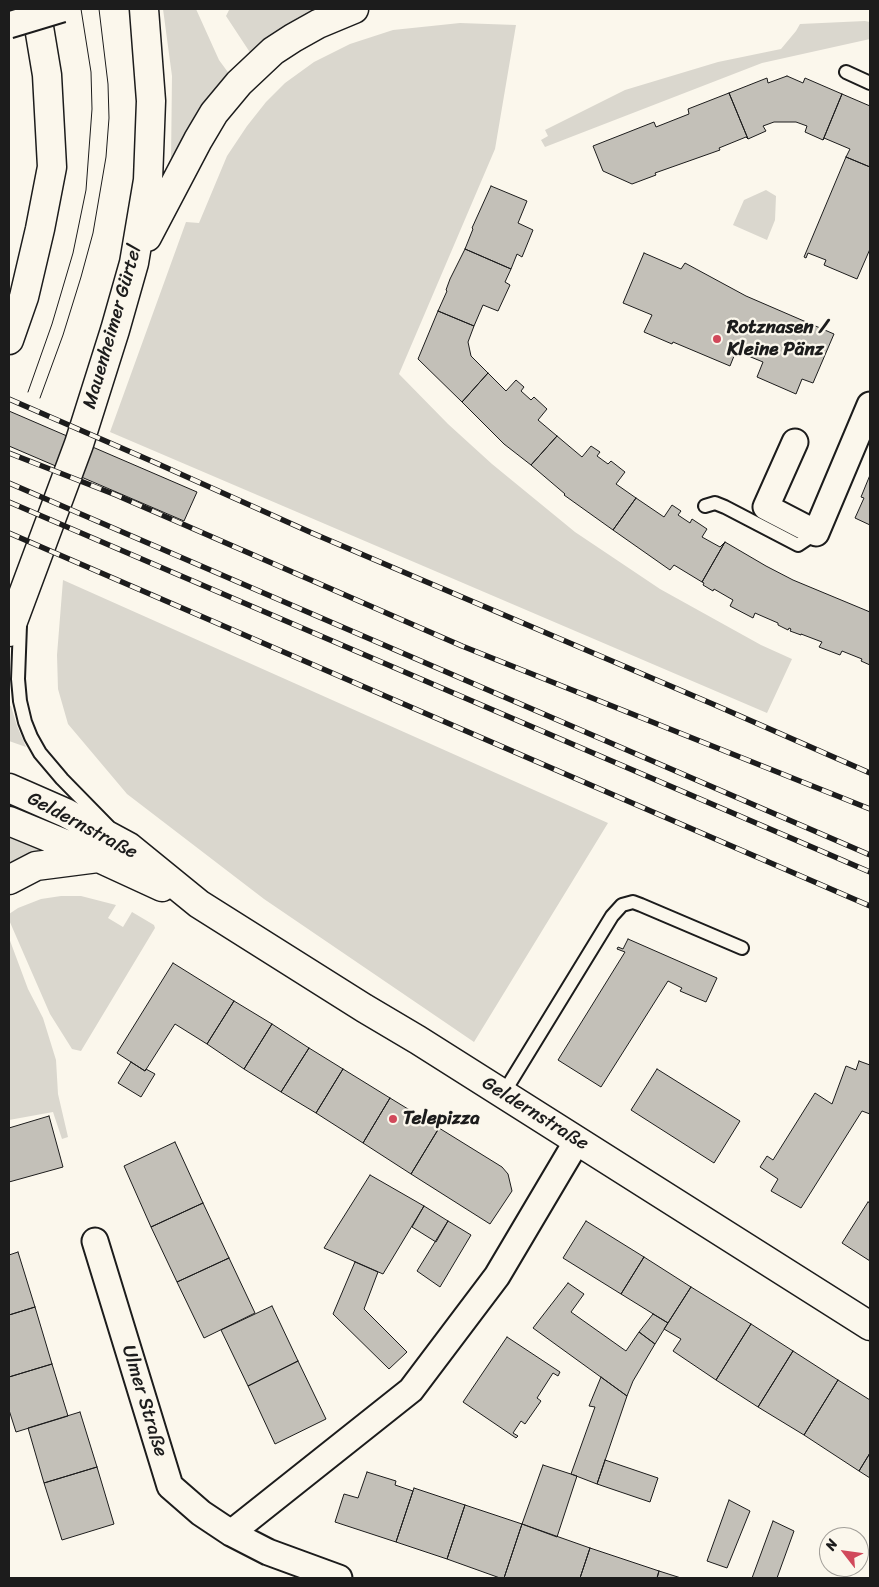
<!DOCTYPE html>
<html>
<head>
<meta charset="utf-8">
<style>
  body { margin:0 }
  #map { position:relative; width:879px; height:1587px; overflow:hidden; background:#fbf7ec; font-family:Sriracha,sans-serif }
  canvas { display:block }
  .frame { position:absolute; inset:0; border:10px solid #1c1c1c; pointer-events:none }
  .north { position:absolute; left:819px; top:1527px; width:50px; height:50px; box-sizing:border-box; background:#fbf7ec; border:1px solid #a29f99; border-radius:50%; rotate:300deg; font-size:14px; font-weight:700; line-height:20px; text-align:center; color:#1c1c1c }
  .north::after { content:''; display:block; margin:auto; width:18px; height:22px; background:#d1495b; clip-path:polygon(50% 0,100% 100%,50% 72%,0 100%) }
</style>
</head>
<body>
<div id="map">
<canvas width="879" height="1587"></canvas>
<div class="frame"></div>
<div class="north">N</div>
</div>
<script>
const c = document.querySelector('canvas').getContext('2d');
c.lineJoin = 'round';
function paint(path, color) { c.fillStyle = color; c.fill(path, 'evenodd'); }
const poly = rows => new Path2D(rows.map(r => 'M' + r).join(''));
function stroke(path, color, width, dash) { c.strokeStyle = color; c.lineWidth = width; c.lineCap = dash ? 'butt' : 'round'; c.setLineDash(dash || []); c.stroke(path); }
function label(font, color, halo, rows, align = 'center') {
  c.font = font + ' Sriracha,sans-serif'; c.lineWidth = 4.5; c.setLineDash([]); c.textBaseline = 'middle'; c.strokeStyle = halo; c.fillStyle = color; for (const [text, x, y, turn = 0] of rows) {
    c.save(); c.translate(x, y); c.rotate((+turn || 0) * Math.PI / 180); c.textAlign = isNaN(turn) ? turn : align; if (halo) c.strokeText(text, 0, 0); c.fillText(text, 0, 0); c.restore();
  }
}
const green = poly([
  [163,9,196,9,219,60,230,75,171,162,172,76],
  [231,9,322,9,251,54,226,16,229,10],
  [865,21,870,22,870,39,762,63,545,147,541,140,548,136,545,130,625,90,718,62,781,49,796,31,800,24],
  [460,23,516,25,495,149,399,374,448,424,492,464,575,532,660,589,761,645,792,659,767,713,110,432,186,222,199,223,227,156,247,126,266,102,285,83,314,62,350,44,393,30],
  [766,190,776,196,775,220,767,240,733,225,744,200],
  [63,580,608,823,474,1042,264,899,127,794,68,724,58,689,57,655],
  [9,705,11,706,17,726,26,747,9,741],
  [9,831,57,851,9,868],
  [61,896,81,896,116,905,108,918,123,927,132,912,154,925,155,928,81,1051,72,1049,50,1014,9,920,9,914,18,908,41,899],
  [9,938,28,989,43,1018,56,1060,58,1094,68,1137,62,1139,53,1112,9,1120]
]);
const building = poly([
  [787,76,803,83,805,78,842,94,823,140,805,132,807,126,796,122,774,122,763,126,766,131,748,139,729,93,767,78,768,83,787,76],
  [729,93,748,139,746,137,719,148,720,150,655,173,656,175,632,184,603,171,593,146,654,122,656,127,689,114,688,109,729,93],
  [842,94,870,106,870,167,846,157,850,149,824,138,823,140,842,94],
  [846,157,870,167,870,249,857,279,824,265,826,260,808,253,806,258,804,257,846,157],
  [491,186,527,201,518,223,533,230,522,257,517,254,511,269,465,249,473,229,472,228,491,186],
  [465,249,511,269,505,282,510,285,498,311,483,305,474,326,438,311,447,291,446,290,450,279,465,249],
  [644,253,681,269,685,263,746,296,834,334,813,383,802,379,796,394,757,377,763,362,736,351,730,366,673,342,672,344,644,332,652,315,623,303,644,253],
  [438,311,474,326,468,342,471,356,488,373,462,402,418,359,438,311],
  [488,373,506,391,516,380,524,387,521,391,531,400,534,397,547,409,538,420,557,436,531,465,504,444,462,402,488,373],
  [9,411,197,492,184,521,9,446,9,411],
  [557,436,582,457,591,446,600,452,597,456,608,464,611,461,625,472,616,484,636,498,613,530,564,495,565,494,531,465,557,436],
  [870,475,870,525,855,518,864,498,861,497,870,475],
  [636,498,664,517,672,505,681,511,678,515,690,523,692,519,707,529,702,537,720,547,725,542,702,582,674,565,670,570,613,530,636,498],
  [725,542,766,566,793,580,870,612,870,665,861,661,862,659,842,651,840,655,819,647,822,642,801,634,801,635,790,631,791,629,789,628,788,630,778,625,778,623,755,613,753,618,730,606,733,600,714,589,713,591,703,585,704,583,702,582,725,542],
  [628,939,717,978,706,1002,680,991,682,988,668,981,601,1087,558,1060,625,952,617,949,618,947,623,949,628,939],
  [173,963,234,1001,207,1044,175,1024,145,1071,117,1053,173,963],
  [234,1001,272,1024,244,1069,207,1044,234,1001],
  [272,1024,309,1048,281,1092,244,1069,272,1024],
  [309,1048,343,1069,316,1113,281,1092,309,1048],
  [859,1061,870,1065,870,1114,862,1111,801,1208,771,1191,778,1179,760,1167,767,1156,773,1160,815,1093,832,1104,846,1066,856,1070,859,1061],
  [131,1062,145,1071,146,1069,155,1074,141,1097,118,1083,131,1062],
  [343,1069,390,1098,363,1143,316,1113,343,1069],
  [657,1069,740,1121,714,1163,631,1110,657,1069],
  [390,1098,439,1128,411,1174,363,1143,390,1098],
  [49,1116,63,1167,9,1182,9,1128,49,1116],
  [439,1128,502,1167,508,1174,512,1191,490,1224,411,1174,439,1128],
  [175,1142,203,1203,151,1227,124,1166,175,1142],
  [370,1175,424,1206,383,1274,324,1248,370,1175],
  [868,1202,870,1203,870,1261,842,1243,868,1202],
  [203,1203,229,1258,177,1282,151,1227,203,1203],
  [424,1206,448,1221,436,1242,412,1227,424,1206],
  [448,1221,471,1235,440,1287,417,1271,448,1221],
  [586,1221,644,1257,621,1294,563,1258,586,1221],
  [18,1252,35,1307,9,1315,9,1255,18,1252],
  [644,1257,691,1287,668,1323,621,1294,644,1257],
  [229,1258,255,1313,204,1338,177,1282,229,1258],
  [355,1262,378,1272,364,1309,407,1352,389,1369,333,1314,355,1262],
  [568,1283,584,1294,571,1312,626,1351,639,1332,655,1344,633,1381,627,1396,533,1328,568,1283],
  [691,1287,751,1324,716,1380,673,1351,681,1339,664,1329,691,1287],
  [272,1306,298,1361,248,1386,221,1330,272,1306],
  [35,1307,52,1364,9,1377,9,1315,35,1307],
  [653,1314,668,1323,655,1344,639,1332,653,1314],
  [751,1324,793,1351,758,1407,716,1380,751,1324],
  [507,1337,560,1372,558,1376,553,1373,537,1398,541,1401,525,1424,521,1421,513,1433,518,1436,516,1438,463,1402,507,1337],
  [793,1351,838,1380,804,1435,758,1407,793,1351],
  [298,1361,326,1419,275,1444,248,1386,298,1361],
  [52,1364,68,1416,16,1432,9,1410,9,1377,52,1364],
  [601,1377,627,1396,597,1484,571,1474,595,1407,589,1406,601,1377],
  [838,1380,870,1400,870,1453,859,1471,804,1435,838,1380],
  [80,1412,97,1467,44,1483,28,1428,80,1412],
  [870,1453,870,1478,859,1471,870,1453],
  [605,1460,658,1478,650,1502,597,1484,605,1460],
  [543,1465,577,1476,557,1537,522,1524,543,1465],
  [97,1467,114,1524,62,1540,44,1483,97,1467],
  [367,1472,396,1481,395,1485,413,1491,396,1542,335,1522,344,1494,358,1498,367,1472],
  [414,1488,465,1505,447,1559,396,1542,414,1488],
  [729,1500,750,1511,727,1568,707,1561,729,1500],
  [465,1505,522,1524,504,1578,500,1578,447,1559,465,1505],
  [773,1521,794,1531,777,1578,752,1578,773,1521],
  [522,1524,590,1548,580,1578,504,1578,522,1524],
  [590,1548,659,1571,657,1578,580,1578,590,1548],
  [659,1571,681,1578,657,1578,659,1571]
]);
const lane = poly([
  [846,72,870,83],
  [705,506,715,503,725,507,798,545,816,533],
  [20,625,18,679,20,701,25,722,31,737,40,753,62,779,108,826],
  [503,1094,612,916,622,905,633,902,641,905,742,948]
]);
const street = poly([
  [795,442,766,507,816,533,870,405],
  [95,1241,170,1486,201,1513,231,1533,268,1552,339,1578],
  [231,1533,411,1390,497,1276,577,1141]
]);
const secondary = poly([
  [147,237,198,140,214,113,239,83,273,51,293,38,318,24,354,9],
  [9,340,24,297,40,229,52,167,47,75,36,9],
  [9,632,79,444,115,330,134,263,148,180,151,101,144,9],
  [9,788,66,813,129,847,199,904,364,1008,418,1040,870,1326],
  [9,821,99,858,162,887],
  [9,880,36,866,98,858]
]);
const tram = poly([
  [28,392,52,324,73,253,86,190,92,109,91,72,81,9],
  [40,398,63,335,81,277,93,233,106,157,109,118,108,84,99,9]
]);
const rail = poly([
  [9,399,156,463,312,533,715,705,870,773],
  [9,453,116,495,462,646,870,809],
  [9,483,870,855],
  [9,502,870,872],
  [9,533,870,906]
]);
const streetBridge = poly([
  [9,25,62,9]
]);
const markers = [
  [717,339,5,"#d1495b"],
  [393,1119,5,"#d1495b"]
];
const streetNames = [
  ["Mauenheimer Gürtel",113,327,-74],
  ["Geldernstraße",82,826,28],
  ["Geldernstraße",535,1114,32],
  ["Ulmer Straße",144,1401,73]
];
const poiNames = [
  ["Rotznasen /",727,328],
  ["Kleine Pänz",727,350],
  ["Telepizza",403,1119]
];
paint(green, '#dad7ce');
paint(building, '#c3c0b8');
stroke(building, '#1c1c1c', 1);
stroke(lane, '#1c1c1c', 16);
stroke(street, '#1c1c1c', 29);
stroke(secondary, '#1c1c1c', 31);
stroke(lane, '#fbf7ec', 12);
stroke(street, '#fbf7ec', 25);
stroke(secondary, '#fbf7ec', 28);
stroke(tram, '#1c1c1c', 1);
stroke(rail, '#1c1c1c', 5.5);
stroke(rail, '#fbf7ec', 4, [11]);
stroke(streetBridge, '#1c1c1c', 29, []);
stroke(streetBridge, '#fbf7ec', 25);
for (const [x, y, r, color] of markers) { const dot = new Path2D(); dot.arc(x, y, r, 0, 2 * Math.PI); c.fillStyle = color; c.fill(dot); stroke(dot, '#fbf7ec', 2); }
label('19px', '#1c1c1c', '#fbf7ec', streetNames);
label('bold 19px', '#1c1c1c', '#fbf7ec', poiNames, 'left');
</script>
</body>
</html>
